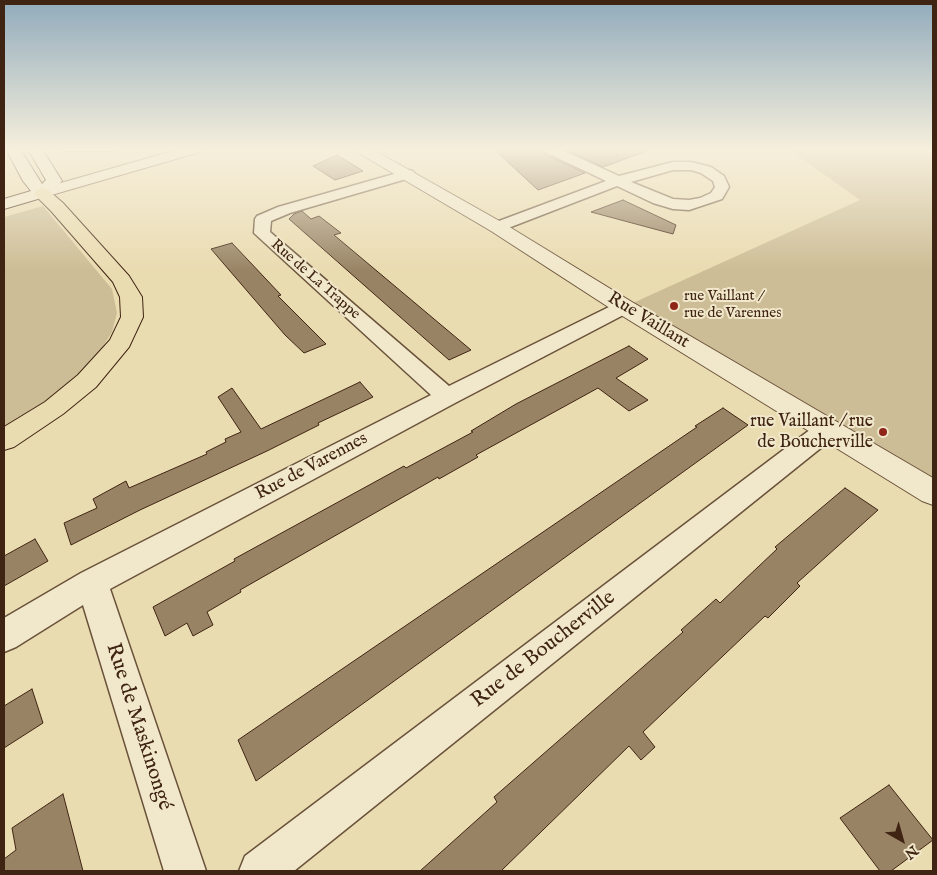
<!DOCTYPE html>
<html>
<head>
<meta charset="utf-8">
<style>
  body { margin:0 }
  #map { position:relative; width:937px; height:875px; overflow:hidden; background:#eadcb1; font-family:"IM FELL English",serif }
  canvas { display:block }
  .frame { position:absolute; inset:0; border:5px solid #402413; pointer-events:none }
  .north { position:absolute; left:877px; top:815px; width:50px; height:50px; -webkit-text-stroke:4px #f1e8cc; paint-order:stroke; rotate:142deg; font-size:14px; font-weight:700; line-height:20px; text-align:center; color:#402413 }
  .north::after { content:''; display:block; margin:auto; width:18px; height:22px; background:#402413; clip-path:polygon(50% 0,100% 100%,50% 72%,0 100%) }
</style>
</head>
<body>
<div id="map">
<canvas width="937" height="875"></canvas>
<div class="frame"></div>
<div class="north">N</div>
</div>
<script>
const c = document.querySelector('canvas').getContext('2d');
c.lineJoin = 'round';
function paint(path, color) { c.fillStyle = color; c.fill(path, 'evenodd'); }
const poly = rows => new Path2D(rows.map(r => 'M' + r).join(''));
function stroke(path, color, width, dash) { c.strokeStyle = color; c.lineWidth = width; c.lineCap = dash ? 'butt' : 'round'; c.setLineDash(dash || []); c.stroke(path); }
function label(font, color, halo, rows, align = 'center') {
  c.font = font + ' "IM FELL English",serif'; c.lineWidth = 4; c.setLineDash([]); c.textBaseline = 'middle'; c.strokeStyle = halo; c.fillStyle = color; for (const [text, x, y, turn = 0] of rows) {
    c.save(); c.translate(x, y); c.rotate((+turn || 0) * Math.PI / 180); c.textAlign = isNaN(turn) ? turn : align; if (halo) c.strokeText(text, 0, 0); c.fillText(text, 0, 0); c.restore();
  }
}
const green = poly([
  [788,149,933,149,933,493,624,307,860,200],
  [43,206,112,289,117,313,112,332,94,361,38,410,4,431,4,217]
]);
const building = poly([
  [494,149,542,149,544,154,585,173,538,190,494,149],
  [564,149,647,149,647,151,603,167,564,149],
  [337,155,363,171,335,180,313,166,337,155],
  [623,200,676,225,673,234,591,212,623,200],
  [302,211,311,219,319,216,341,233,334,235,471,350,449,360,289,219,294,214,302,211],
  [232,243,281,295,278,296,326,344,304,353,285,335,211,249,232,243],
  [629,346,648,359,616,378,648,400,629,411,598,388,476,455,478,457,439,479,438,477,240,590,241,592,207,612,213,625,193,636,187,623,165,636,153,607,235,561,234,559,404,466,406,468,473,432,471,431,516,404,629,346],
  [360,382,373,397,318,423,319,425,267,451,140,510,71,545,64,523,97,508,93,499,126,481,129,488,207,454,206,452,226,442,225,439,241,432,218,397,232,388,261,429,360,382],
  [723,408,748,425,256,781,238,740,697,427,695,426,723,408],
  [845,488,878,510,797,583,800,586,768,618,765,616,643,732,655,747,641,760,629,746,501,871,420,871,497,802,494,797,683,632,681,630,716,599,720,603,777,549,775,547,845,488],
  [35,539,48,561,4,586,4,556,35,539],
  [32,689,43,723,4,748,4,706,32,689],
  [889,785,933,840,891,871,880,871,840,818,889,785],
  [63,794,83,871,4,871,4,859,16,850,12,828,63,794]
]);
const service = poly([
  [62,149,116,149,113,151,65,151,62,149]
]);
const minor = poly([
  [544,149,560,149,619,176,673,162,691,162,711,167,724,176,729,187,722,199,689,210,673,209,653,203,617,186,503,230,491,230,489,227,491,224,606,181,545,152,544,149],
  [673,170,691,170,701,173,713,181,715,187,711,193,700,198,689,200,673,199,631,182,673,170],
  [408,170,413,171,415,174,413,177,290,213,271,221,270,232,449,386,617,303,624,301,631,303,634,307,631,311,455,403,110,589,206,871,164,871,83,605,16,647,4,652,4,618,81,573,431,395,254,233,255,219,257,216,278,207,408,170],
  [828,420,837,423,840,429,837,435,294,871,239,871,245,856,819,423,828,420]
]);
const tertiary = poly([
  [180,149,202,149,200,152,48,196,36,196,34,193,36,190,180,149],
  [355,149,372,149,503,223,632,302,933,478,933,505,922,501,616,312,491,231,357,152,355,149]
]);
const secondary = poly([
  [6,149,20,149,42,184,46,180,28,149,42,149,62,181,48,196,4,209,4,199,31,191,23,181,6,149]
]);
const motorway = poly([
  [42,188,48,190,63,203,129,276,142,297,143,317,129,347,96,387,63,414,14,447,4,450,4,427,45,402,78,375,110,340,121,317,120,297,113,282,51,211,36,196,34,193,36,190,42,188]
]);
const markers = [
  [674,306,5,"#8f2418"],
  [883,432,5,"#8f2418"]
];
const farStreetnames = [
  ["Rue de La Trappe",315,280,41]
];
const farPoinames = [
  ["rue Vaillant /",684,297],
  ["rue de Varennes",684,314]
];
const streetNames = [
  ["Rue Vaillant",648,321,31],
  ["Rue de Varennes",312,467,-28]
];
const poiNames = [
  ["rue Vaillant / rue",873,422],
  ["de Boucherville",873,443]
];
const nearStreetnames = [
  ["Rue de Boucherville",544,650,-38],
  ["Rue de Maskinongé",138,727,72]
];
paint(green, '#cdbd96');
paint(building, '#988465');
stroke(building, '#402413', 1);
stroke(service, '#6a523a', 3);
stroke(minor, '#6a523a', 3);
stroke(tertiary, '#6a523a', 2);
stroke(secondary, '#402413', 2);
stroke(motorway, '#402413', 2);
paint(service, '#f1e8cc');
paint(minor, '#f1e8cc');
paint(tertiary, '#f1e8cc');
paint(secondary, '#f1e8cc');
paint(motorway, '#eadcb1');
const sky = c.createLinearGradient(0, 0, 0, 271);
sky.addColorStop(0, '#91abbc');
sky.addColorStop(0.55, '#f6efdc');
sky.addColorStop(1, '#f6efdc00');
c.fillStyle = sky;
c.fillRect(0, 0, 937, 271);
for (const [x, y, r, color] of markers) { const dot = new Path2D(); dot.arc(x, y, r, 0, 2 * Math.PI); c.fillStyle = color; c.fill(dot); stroke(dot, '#f1e8cc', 2); }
label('15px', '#402413', '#f1e8cc', farStreetnames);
label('15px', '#402413', '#f1e8cc', farPoinames, 'left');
label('18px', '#402413', '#f1e8cc', streetNames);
label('18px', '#402413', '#f1e8cc', poiNames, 'right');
label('21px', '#402413', '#f1e8cc', nearStreetnames);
</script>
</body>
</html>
